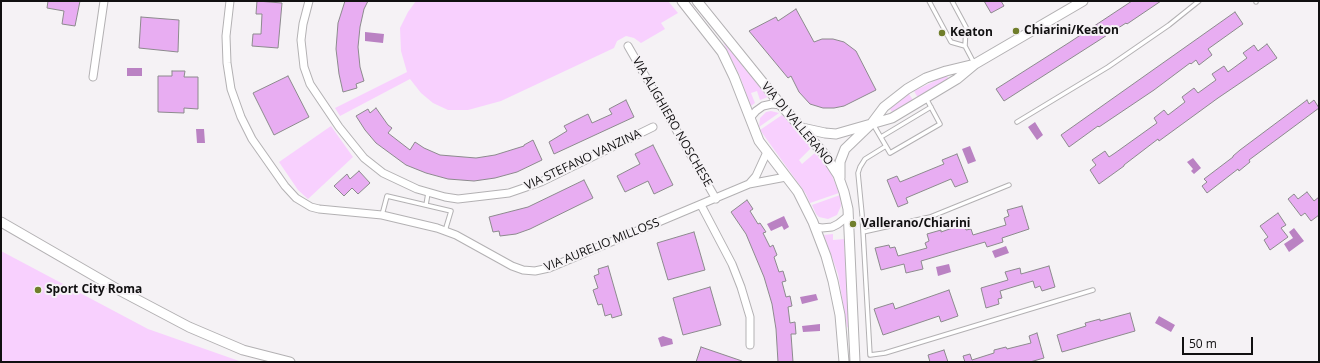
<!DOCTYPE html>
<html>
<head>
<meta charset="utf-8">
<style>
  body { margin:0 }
  #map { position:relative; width:1320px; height:363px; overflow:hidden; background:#f5f2f5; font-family:"Open Sans",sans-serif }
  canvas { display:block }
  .frame { position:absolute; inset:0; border:2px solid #111011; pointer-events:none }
  .scale { position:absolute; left:1182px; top:337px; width:71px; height:18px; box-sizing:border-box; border:2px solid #111011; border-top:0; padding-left:5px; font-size:12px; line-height:14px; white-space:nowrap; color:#111011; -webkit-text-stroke:3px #f5f2f5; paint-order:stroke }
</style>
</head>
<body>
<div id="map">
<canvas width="1320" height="363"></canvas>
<div class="frame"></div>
<div class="scale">50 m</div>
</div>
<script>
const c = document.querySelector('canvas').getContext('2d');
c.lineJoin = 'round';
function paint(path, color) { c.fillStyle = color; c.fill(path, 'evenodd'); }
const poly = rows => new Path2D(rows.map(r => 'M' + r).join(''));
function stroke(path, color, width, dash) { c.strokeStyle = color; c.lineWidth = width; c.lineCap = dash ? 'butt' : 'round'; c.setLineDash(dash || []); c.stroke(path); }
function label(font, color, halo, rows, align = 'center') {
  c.font = font + ' "Open Sans",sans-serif'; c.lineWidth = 4; c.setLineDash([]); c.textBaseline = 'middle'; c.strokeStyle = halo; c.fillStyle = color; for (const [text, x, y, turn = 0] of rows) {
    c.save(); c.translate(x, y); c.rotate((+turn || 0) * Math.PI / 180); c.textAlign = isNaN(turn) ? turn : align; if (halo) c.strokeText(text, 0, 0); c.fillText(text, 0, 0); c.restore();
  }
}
const green = poly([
  [416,1,668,1,678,13,661,23,665,29,641,43,634,38,626,36,617,41,614,48,501,101,468,110,448,110,433,103,421,93,410,79,340,116,335,108,407,72,401,51,400,28,408,12],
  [723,42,768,97,760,100,757,91,751,93,755,103,751,106,739,74],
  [945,76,948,77,947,81,918,98,914,91],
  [909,94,913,100,892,112,890,109],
  [771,111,779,113,759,127,760,118,766,112],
  [782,115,812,147,799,160,802,164,816,152,831,173,839,193,810,203,806,194,760,130],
  [331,126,353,157,308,199,298,190,279,162],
  [840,195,841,206,837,215,828,219,819,217,816,214,812,205],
  [833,234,833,240,844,239,849,328,847,327,838,274,824,235],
  [1,251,148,329,242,362,1,362]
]);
const water = poly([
  [365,32,384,34,383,43,365,41],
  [127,68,142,68,142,76,127,76],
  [1035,122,1043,135,1037,140,1028,127],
  [196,129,204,129,205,143,197,143],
  [970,146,976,161,968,164,962,149],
  [1193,158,1201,168,1194,174,1191,171,1193,169,1187,162],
  [784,216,789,227,784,230,782,226,771,231,767,224],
  [1294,228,1304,241,1289,252,1284,244,1293,238,1289,232],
  [1006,246,1009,253,995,258,992,251],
  [949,264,951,272,938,276,936,267],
  [816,294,818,300,802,304,800,297],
  [1159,316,1175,325,1171,332,1155,323],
  [820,324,820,331,803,332,802,326],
  [663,336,672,339,673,344,661,347,658,338]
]);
const building = poly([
  [48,1,80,1,75,26,62,24,64,11,47,8,48,1],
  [257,1,282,3,278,48,252,46,253,34,261,34,262,14,256,14,257,1],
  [345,1,368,1,364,9,360,27,358,47,360,67,364,81,356,84,357,88,343,92,339,74,336,49,338,23,345,1],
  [984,1,1001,1,1004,6,991,13,984,1],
  [1132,1,1161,1,1127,24,1126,23,1004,101,996,89,1070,42,1132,1],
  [796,9,814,42,822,39,833,39,844,42,856,51,876,90,844,106,834,108,823,108,810,104,799,92,791,76,788,78,749,31,776,17,778,21,796,9],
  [1235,12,1243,24,1208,49,1212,55,1199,65,1196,60,1191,64,1190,63,1154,90,1099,127,1098,126,1069,147,1061,135,1235,12],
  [141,17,179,20,178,52,139,48,141,17],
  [1267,44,1277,58,1218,98,1159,141,1158,139,1124,165,1124,166,1099,184,1090,170,1096,165,1092,160,1105,151,1109,157,1115,153,1157,123,1154,118,1164,110,1168,115,1185,102,1182,97,1194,88,1198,93,1216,80,1212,74,1224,66,1228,72,1247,58,1243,53,1254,45,1258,51,1267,44],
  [172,71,185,71,184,77,198,77,198,109,184,108,184,113,158,112,158,76,172,76,172,71],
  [288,76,309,117,274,135,253,93,288,76],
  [626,100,634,117,554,154,549,142,567,131,564,126,588,114,592,123,612,114,609,109,626,100],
  [1307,100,1309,104,1314,100,1319,108,1249,160,1250,162,1239,171,1238,169,1207,193,1202,186,1207,182,1204,179,1233,157,1233,156,1240,150,1307,100],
  [376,108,388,125,392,128,388,133,410,150,415,142,424,148,440,155,476,158,495,155,524,146,524,145,533,140,542,160,517,172,495,178,474,181,448,179,426,173,406,165,376,143,365,130,356,116,368,109,370,113,376,108],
  [653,145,673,185,654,194,648,181,625,192,617,176,640,164,635,154,653,145],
  [957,154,968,182,955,187,951,179,906,198,908,203,898,207,887,180,897,176,900,182,944,164,942,160,957,154],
  [359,171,370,183,358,194,352,188,344,196,334,186,347,174,350,179,359,171],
  [584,180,593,198,530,229,516,234,500,236,499,231,493,232,489,217,528,207,584,180],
  [1307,192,1314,201,1319,197,1319,215,1311,221,1305,213,1301,216,1288,199,1294,194,1298,199,1307,192],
  [747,200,753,209,750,211,758,224,760,223,766,232,763,233,770,247,773,245,777,255,774,257,779,272,783,271,786,281,782,282,786,297,790,296,792,306,788,307,790,323,795,322,796,334,791,334,793,362,778,362,776,329,772,304,764,277,746,234,731,212,747,200],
  [1022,206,1029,229,1002,238,1003,242,987,247,985,242,921,261,923,269,906,273,904,264,881,270,875,248,889,245,890,248,895,247,898,256,927,248,925,243,929,241,927,234,941,230,941,232,964,224,966,230,971,229,973,235,1006,225,1004,218,1009,216,1007,210,1022,206],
  [1278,213,1286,225,1281,228,1288,237,1270,250,1264,240,1268,237,1260,226,1278,213],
  [694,232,705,270,668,280,657,243,694,232],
  [608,266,622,315,612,318,611,314,605,316,602,304,598,305,593,290,598,288,594,276,599,274,598,269,608,266],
  [1049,266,1055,287,1042,291,1040,286,1035,288,1033,281,1000,291,1002,298,998,299,999,304,986,308,981,288,1008,280,1005,272,1020,268,1021,274,1049,266],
  [710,287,721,325,683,335,673,298,710,287],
  [949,290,958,316,941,322,939,316,883,335,874,309,893,303,895,309,949,290],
  [1130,313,1135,331,1062,352,1057,335,1086,326,1085,323,1100,319,1100,321,1130,313],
  [1037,333,1044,358,1030,362,965,362,963,356,970,354,972,360,994,353,994,350,1006,347,1007,349,1031,343,1029,336,1037,333],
  [701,347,742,361,742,362,696,362,701,347],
  [944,350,948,362,930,362,928,355,944,350]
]);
const service = poly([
  [929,1,951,42,965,46],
  [952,1,966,27,965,46,974,63],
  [1256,2,1256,1],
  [1017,122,1108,67,1169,25,1199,1],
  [873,124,890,153,940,124,926,98],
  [881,137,931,107],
  [886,146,865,159,860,167,858,173,862,214,870,355,885,353,1093,290],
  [426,205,428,193],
  [382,215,387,196,451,211,445,231],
  [863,232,930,217,1009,185]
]);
const minor = poly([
  [230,1,226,36,227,63,231,89,241,117,252,139,285,186,296,198,311,207,319,209,382,215,437,228,456,235,512,266,523,270,535,271,549,268,749,184,786,177],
  [309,1,303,24,301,40,304,67,310,84,339,127,364,158,383,173,417,189,445,197,458,199,509,193,541,182,653,127],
  [628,46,716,199],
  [93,77,104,1],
  [750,118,756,111,763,106,772,104,781,105],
  [749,184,756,176,767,152],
  [701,205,732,264,741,287,750,317,750,345],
  [816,227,822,228,832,227,838,224,848,216]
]);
const tertiary = poly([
  [682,1,722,52,734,77,759,141,798,192,813,222,826,256,833,281,840,315,844,362],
  [697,1,781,105,825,155,838,175,844,192,848,209,855,362],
  [802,128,825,133,836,134,892,118,957,79,975,64,1083,1],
  [840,178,840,162,845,149,872,123,884,107,907,89,926,78,946,71,975,64],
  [1,222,117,289,189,327,243,350,290,362]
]);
const markers = [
  [1016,31,4,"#707e2b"],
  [942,33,4,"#707e2b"],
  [853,224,4,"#707e2b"],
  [38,290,4,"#707e2b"]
];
const poiNames = [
  ["Chiarini/Keaton",1024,31],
  ["Keaton",950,33],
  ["Vallerano/Chiarini",861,224],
  ["Sport City Roma",46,290]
];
const streetNames = [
  ["VIA ALIGHIERO NOSCHESE",672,122,60],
  ["VIA DI VALLERANO",797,124,50],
  ["VIA STEFANO VANZINA",583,160,-25],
  ["VIA AURELIO MILLOSS",602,245,-22]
];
paint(green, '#f8d0fe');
paint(water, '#ba82c3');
paint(building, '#e8adf2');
stroke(building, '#8c8a8d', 1);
stroke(service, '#b3b1b3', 5.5);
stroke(minor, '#b3b1b3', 9);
stroke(tertiary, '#b3b1b3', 11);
stroke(service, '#fff', 3.5);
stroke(minor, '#fff', 7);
stroke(tertiary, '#fff', 9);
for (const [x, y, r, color] of markers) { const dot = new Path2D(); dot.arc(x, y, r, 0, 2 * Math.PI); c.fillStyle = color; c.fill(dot); stroke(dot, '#f5f2f5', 1.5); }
label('bold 12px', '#111011', '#f5f2f5', poiNames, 'left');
label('12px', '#111011', '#f5f2f5', streetNames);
</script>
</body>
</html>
